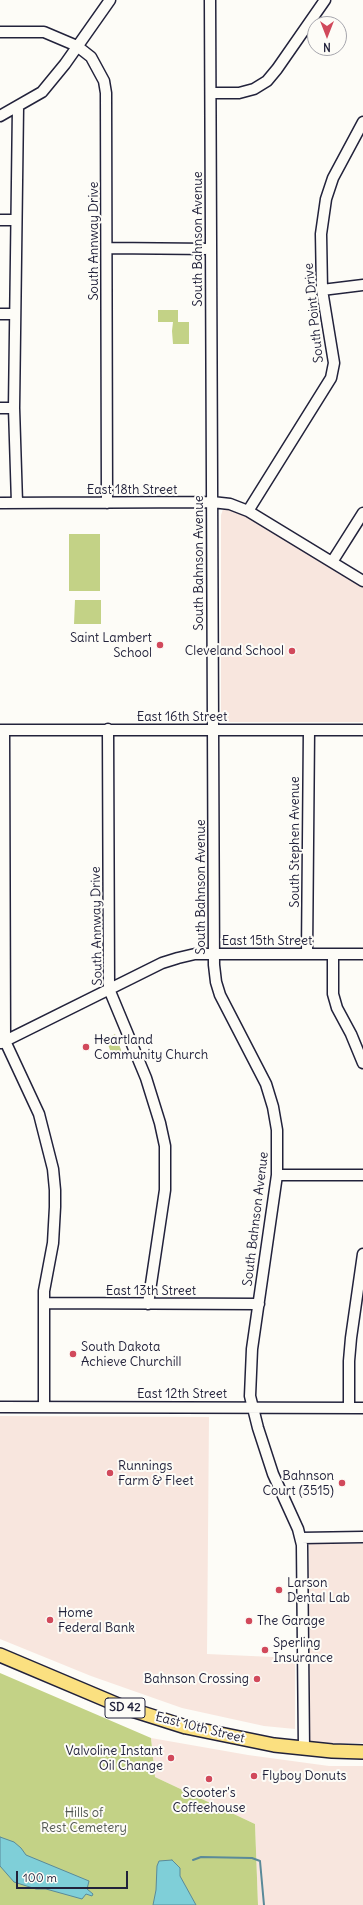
<!DOCTYPE html>
<html>
<head>
<meta charset="utf-8">
<style>
  body { margin:0 }
  #map { position:relative; width:363px; height:1905px; overflow:hidden; background:#fdfcf7; font-family:Delius,sans-serif }
  canvas { display:block }
  .north { position:absolute; left:307px; top:16px; width:40px; height:40px; box-sizing:border-box; background:#fdfcf7; border:1px solid #a5a5ac; border-radius:50%; rotate:180deg; font-size:11px; font-weight:700; line-height:16px; text-align:center; color:#22223b }
  .north::after { content:''; display:block; margin:auto; width:14px; height:18px; background:#d1495b; clip-path:polygon(50% 0,100% 100%,50% 72%,0 100%) }
  .scale { position:absolute; left:16px; top:1871px; width:112px; height:18px; box-sizing:border-box; border:2px solid #22223b; border-top:0; padding-left:5px; font-size:12px; line-height:14px; white-space:nowrap; color:#22223b; -webkit-text-stroke:3px #fdfcf7; paint-order:stroke }
</style>
</head>
<body>
<div id="map">
<canvas width="363" height="1905"></canvas>
<div class="north">N</div>
<div class="scale">100 m</div>
</div>
<script>
const c = document.querySelector('canvas').getContext('2d');
c.lineJoin = 'round';
function paint(path, color) { c.fillStyle = color; c.fill(path, 'evenodd'); }
const poly = rows => new Path2D(rows.map(r => 'M' + r).join(''));
function stroke(path, color, width, dash) { c.strokeStyle = color; c.lineWidth = width; c.lineCap = dash ? 'butt' : 'round'; c.setLineDash(dash || []); c.stroke(path); }
function label(font, color, halo, rows, align = 'center') {
  c.font = font + ' Delius,sans-serif'; c.lineWidth = 4; c.setLineDash([]); c.textBaseline = 'middle'; c.strokeStyle = halo; c.fillStyle = color; for (const [text, x, y, turn = 0] of rows) {
    c.save(); c.translate(x, y); c.rotate((+turn || 0) * Math.PI / 180); c.textAlign = isNaN(turn) ? turn : align; if (halo) c.strokeText(text, 0, 0); c.fillText(text, 0, 0); c.restore();
  }
}
const built = poly([
  [223,509,244,514,254,519,339,572,363,584,363,722,224,722,221,720,221,515],
  [0,1416,209,1417,207,1654,295,1658,295,1729,264,1726,182,1708,91,1676,0,1639],
  [309,1544,363,1544,363,1743,310,1743],
  [151,1738,248,1755,329,1766,363,1766,363,1905,258,1905,255,1824,155,1777]
]);
const green = poly([
  [158,310,178,310,178,322,189,322,189,344,173,344,172,331,173,322,158,322],
  [69,534,100,534,100,591,69,591],
  [75,600,101,600,101,624,74,624],
  [115,1034,123,1055,115,1057,110,1050,106,1039],
  [0,1673,151,1738,155,1777,255,1824,258,1905,0,1905]
]);
const water = poly([
  [0,1837,14,1842,21,1848,26,1855,89,1881,87,1889,93,1894,92,1896,86,1894,82,1899,46,1889,36,1889,14,1882,0,1866,0,1837],
  [172,1860,180,1868,180,1876,196,1905,153,1905,156,1890,157,1866,159,1861,172,1860]
]);
const stream = poly([
  [193,1860,201,1857,252,1858,260,1861,264,1905]
]);
const minor = poly([
  [210,0,214,965,216,982,220,995,266,1084,273,1107,277,1130,277,1175,252,1349,250,1396,258,1428,273,1474,298,1529,302,1545,304,1749],
  [0,32,44,32,77,46,91,57,104,81,106,93,107,503],
  [211,93,239,93,254,89,267,81,277,69,325,0],
  [0,116,42,92,65,64,110,0],
  [0,220,15,220],
  [107,248,211,249],
  [322,290,363,285],
  [0,314,14,314],
  [0,408,14,408],
  [0,503,212,502,230,504,248,511,363,581],
  [17,503,14,408,18,107],
  [248,511,331,378,334,363,322,290,321,234,326,199,333,178,363,122],
  [332,562,363,513],
  [108,729,109,989,146,1078,160,1123,165,1146,165,1190,148,1304],
  [0,730,363,730],
  [4,730,5,1041,39,1114,53,1169,55,1190,55,1207,53,1243,44,1291,44,1407],
  [307,954,309,730],
  [333,954,333,994,337,1008,351,1034,363,1063],
  [1,1043,162,963,178,958,195,954,363,954],
  [277,1175,363,1175],
  [44,1303,259,1304],
  [0,1407,363,1408],
  [349,1408,349,1361,351,1338,363,1254],
  [301,1538,363,1537]
]);
const major = poly([
  [0,1655,123,1707,186,1727,274,1745,332,1751,363,1752]
]);
const markers = [
  [160,645,4,"#d1495b"],
  [292,651,4,"#d1495b"],
  [86,1047,4,"#d1495b"],
  [73,1354,4,"#d1495b"],
  [110,1473,4,"#d1495b"],
  [342,1483,4,"#d1495b"],
  [279,1590,4,"#d1495b"],
  [50,1620,4,"#d1495b"],
  [249,1621,4,"#d1495b"],
  [265,1650,4,"#d1495b"],
  [257,1679,4,"#d1495b"],
  [171,1758,4,"#d1495b"],
  [254,1776,4,"#d1495b"],
  [209,1779,4,"#d1495b"]
];
const shields = [
  [125,1708,40]
];
const shieldNames = [
  ["SD 42",125,1708]
];
const streetNames = [
  ["South Bahnson Avenue",198,239,-90],
  ["South Annway Drive",94,241,-90],
  ["South Point Drive",314,313,-96],
  ["East 18th Street",132,490],
  ["South Bahnson Avenue",199,563,-90],
  ["East 16th Street",182,717],
  ["South Stephen Avenue",295,842,-90],
  ["South Bahnson Avenue",201,887,-90],
  ["South Annway Drive",97,926,-91],
  ["East 15th Street",267,941],
  ["South Bahnson Avenue",256,1219,-83],
  ["East 13th Street",151,1291],
  ["East 12th Street",182,1394],
  ["East 10th Street",200,1728,14]
];
const poiNames = [
  ["Saint Lambert",152,638,"right"],
  ["School",152,653,"right"],
  ["Cleveland School",284,651,"right"],
  ["Heartland",94,1040],
  ["Community Church",94,1055],
  ["South Dakota",81,1347],
  ["Achieve Churchill",81,1362],
  ["Runnings",118,1466],
  ["Farm & Fleet",118,1481],
  ["Bahnson",334,1476,"right"],
  ["Court (3515)",334,1491,"right"],
  ["Larson",287,1583],
  ["Dental Lab",287,1598],
  ["Home",58,1613],
  ["Federal Bank",58,1628],
  ["The Garage",257,1621],
  ["Sperling",273,1643],
  ["Insurance",273,1658],
  ["Bahnson Crossing",249,1679,"right"],
  ["Valvoline Instant",163,1751,"right"],
  ["Oil Change",163,1766,"right"],
  ["Flyboy Donuts",262,1776],
  ["Scooter's",209,1793,"center"],
  ["Coffeehouse",209,1808,"center"]
];
const parkNames = [
  ["Hills of",84,1813],
  ["Rest Cemetery",84,1828]
];
paint(built, '#f8e6de');
paint(green, '#c3d286');
paint(water, '#7fcfd8');
stroke(water, '#5a8a99', 1);
stroke(stream, '#5a8a99', 2);
stroke(minor, '#22223b', 13);
stroke(major, '#22223b', 16);
stroke(minor, '#fdfcf7', 10);
stroke(major, '#fbe080', 13);
for (const [x, y, r, color] of markers) { const dot = new Path2D(); dot.arc(x, y, r, 0, 2 * Math.PI); c.fillStyle = color; c.fill(dot); stroke(dot, '#fdfcf7', 1.5); }
for (const [x, y, w] of shields) { const box = new Path2D(); box.roundRect(x - w / 2, y - 10, w, 20, 3); c.fillStyle = '#fdfcf7'; c.fill(box); stroke(box, '#22223b', 1); }
label('bold 12px', '#22223b', null, shieldNames);
label('13px', '#22223b', '#fdfcf7', streetNames);
label('13px', '#22223b', '#fdfcf7', poiNames, 'left');
label('13px', '#525752', '#fdfcf7', parkNames);
</script>
</body>
</html>
